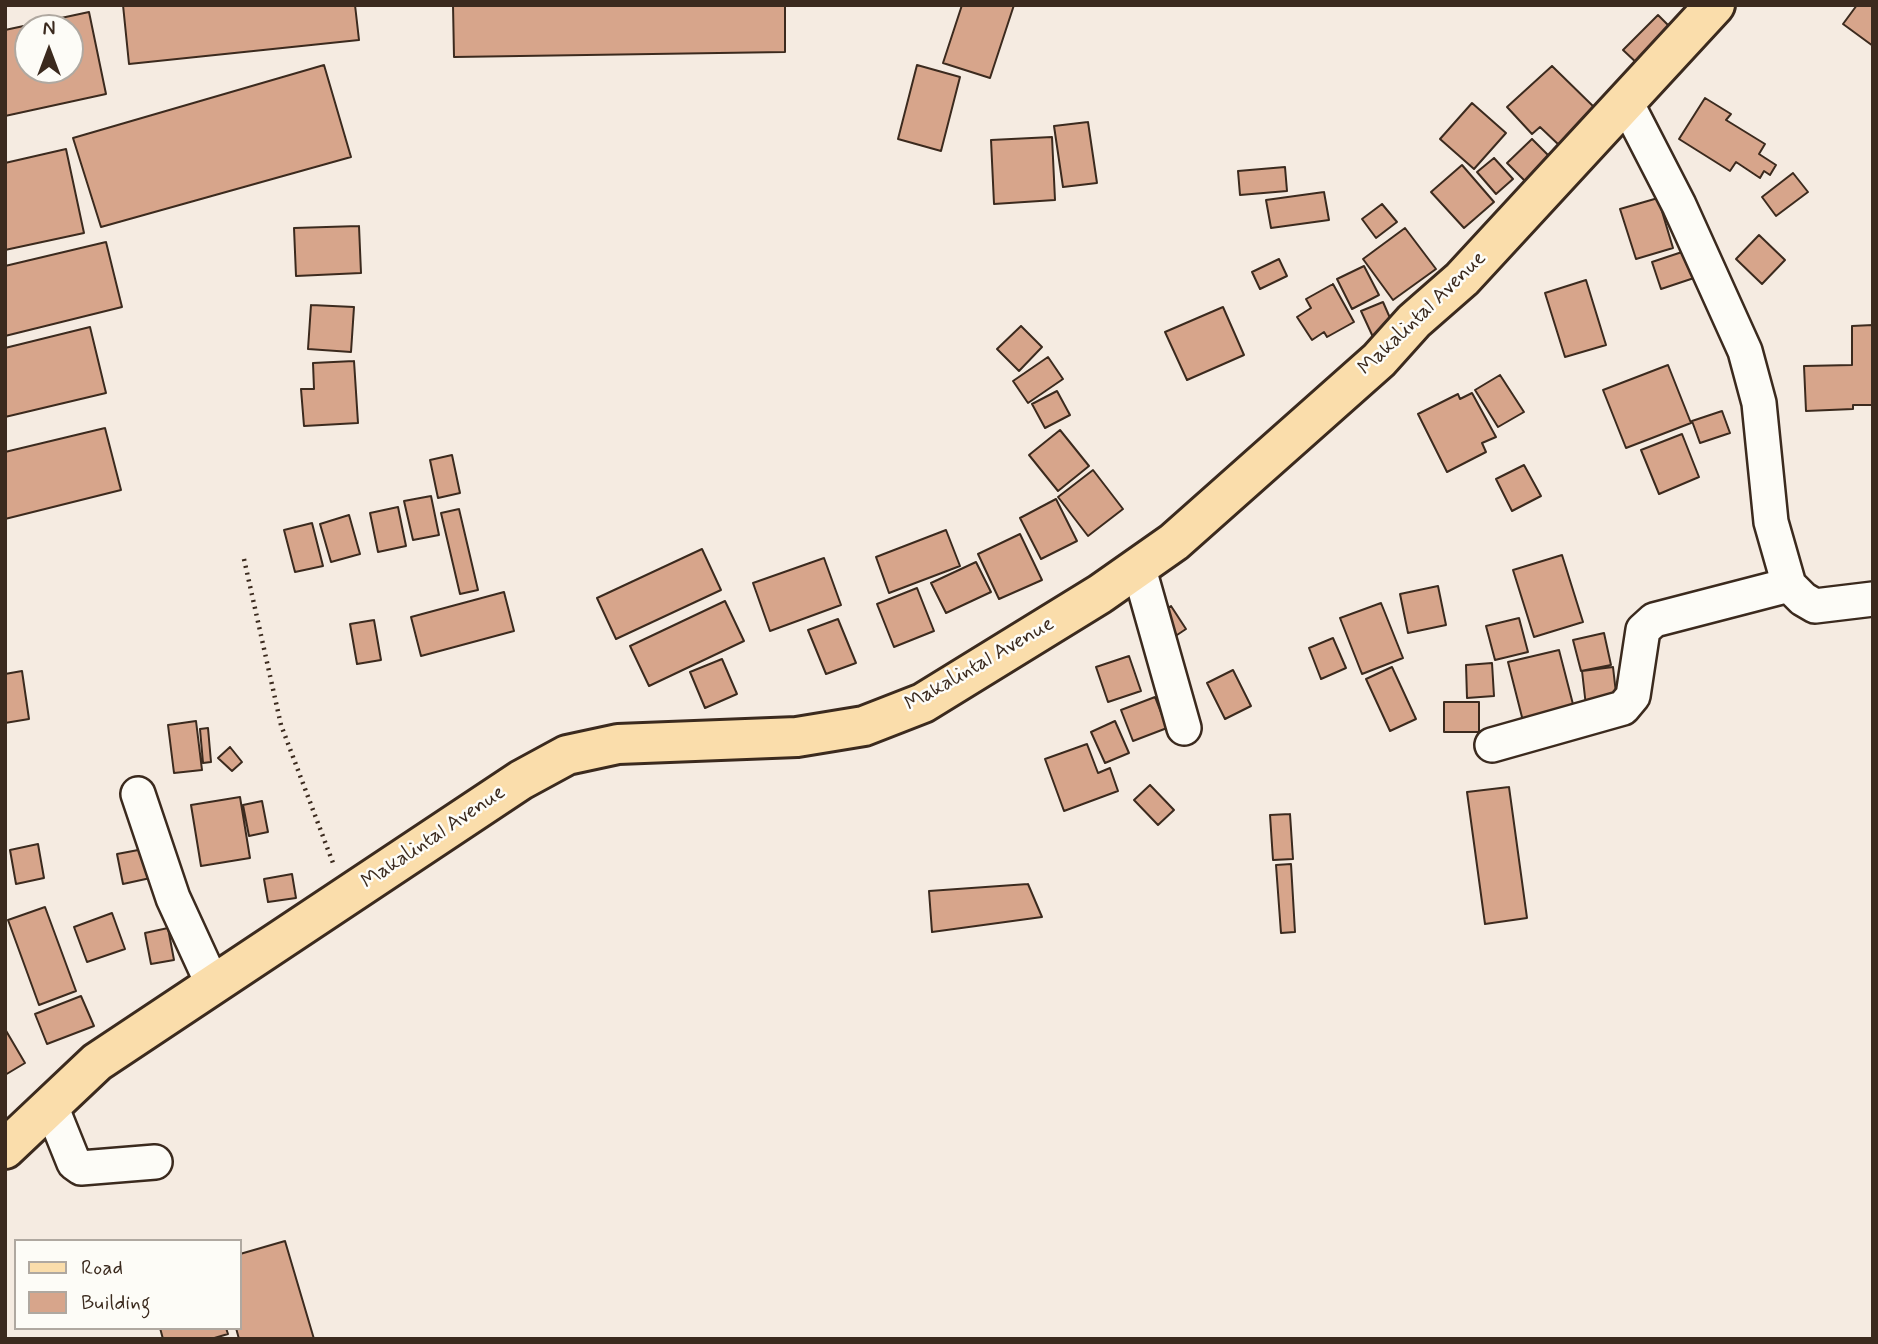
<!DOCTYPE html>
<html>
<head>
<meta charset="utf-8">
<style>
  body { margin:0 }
  #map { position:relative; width:1878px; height:1344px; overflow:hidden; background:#f5ebe1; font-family:Mynerve,sans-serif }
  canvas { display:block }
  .frame { position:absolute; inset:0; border:7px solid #3b2a1e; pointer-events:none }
  .legend { position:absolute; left:14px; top:1239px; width:228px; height:91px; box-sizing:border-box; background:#fdfcf7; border:2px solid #afa8a0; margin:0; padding:9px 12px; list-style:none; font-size:21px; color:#3b2a1e }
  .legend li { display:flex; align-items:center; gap:14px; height:35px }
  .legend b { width:35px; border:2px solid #afa8a0 }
  .north { position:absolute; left:14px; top:14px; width:70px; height:70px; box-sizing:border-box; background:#fdfcf7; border:2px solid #afa8a0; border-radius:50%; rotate:0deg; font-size:19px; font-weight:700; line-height:28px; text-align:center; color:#3b2a1e }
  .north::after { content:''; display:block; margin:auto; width:24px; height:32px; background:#3b2a1e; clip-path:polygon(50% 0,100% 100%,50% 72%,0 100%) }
</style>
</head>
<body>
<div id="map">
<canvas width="1878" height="1344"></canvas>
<div class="frame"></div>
<ul class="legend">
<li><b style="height:9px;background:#faddab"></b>Road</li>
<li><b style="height:19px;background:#d7a58b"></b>Building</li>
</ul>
<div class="north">N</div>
</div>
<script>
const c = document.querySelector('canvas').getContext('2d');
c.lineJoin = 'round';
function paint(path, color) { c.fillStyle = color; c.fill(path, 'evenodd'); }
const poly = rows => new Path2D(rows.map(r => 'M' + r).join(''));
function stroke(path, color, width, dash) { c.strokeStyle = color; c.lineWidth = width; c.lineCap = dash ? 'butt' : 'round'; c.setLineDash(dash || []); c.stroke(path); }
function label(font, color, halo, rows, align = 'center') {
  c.font = font + ' Mynerve,sans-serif'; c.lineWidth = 5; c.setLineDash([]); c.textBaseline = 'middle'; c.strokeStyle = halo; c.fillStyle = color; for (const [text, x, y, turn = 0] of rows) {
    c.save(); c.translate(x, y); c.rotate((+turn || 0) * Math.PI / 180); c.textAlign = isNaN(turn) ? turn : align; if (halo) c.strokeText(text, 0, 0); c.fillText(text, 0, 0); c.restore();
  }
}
const building = poly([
  [123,5,355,5,359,40,129,64,123,5],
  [453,5,785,5,785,52,454,57,453,5],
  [962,5,1014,5,990,78,943,63,962,5],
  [1857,5,1873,5,1873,46,1843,24,1857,5],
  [89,12,106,94,5,116,5,30,89,12],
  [28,28,70,28,70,70,28,70,28,28],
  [1658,15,1675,32,1640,66,1623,50,1658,15],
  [324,65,351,157,101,227,73,138,324,65],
  [917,65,960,77,941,151,898,139,917,65],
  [1552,66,1597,110,1560,146,1540,127,1532,134,1507,107,1552,66],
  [1705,98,1731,114,1726,120,1765,144,1759,154,1776,165,1770,175,1764,171,1760,178,1736,162,1730,171,1679,139,1705,98],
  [1472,103,1506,133,1474,169,1440,139,1472,103],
  [1088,122,1097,183,1063,187,1054,126,1088,122],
  [1052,137,1055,200,994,204,991,140,1052,137],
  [1532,139,1562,169,1537,193,1507,163,1532,139],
  [66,149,84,233,5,250,5,163,66,149],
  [1494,158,1513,179,1496,194,1477,172,1494,158],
  [1462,165,1494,202,1464,228,1431,192,1462,165],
  [1285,167,1287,191,1240,195,1238,171,1285,167],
  [1793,173,1808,192,1776,216,1762,197,1793,173],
  [1324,192,1329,220,1271,228,1266,200,1324,192],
  [1658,198,1673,248,1636,259,1620,209,1658,198],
  [1382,204,1397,222,1376,238,1362,219,1382,204],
  [359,226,361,273,296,276,294,228,359,226],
  [1405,228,1436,269,1393,300,1363,259,1405,228],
  [1759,235,1785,260,1762,284,1736,259,1759,235],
  [106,242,122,307,5,336,5,266,106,242],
  [1685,251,1694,278,1661,289,1652,262,1685,251],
  [1279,259,1287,276,1260,289,1252,272,1279,259],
  [1364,266,1379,295,1352,309,1337,279,1364,266],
  [1586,280,1606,345,1565,357,1545,293,1586,280],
  [1333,284,1354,322,1327,337,1324,332,1312,340,1297,317,1311,308,1306,299,1333,284],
  [1383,302,1394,327,1373,337,1361,311,1383,302],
  [311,305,354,307,351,352,308,349,311,305],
  [1223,307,1244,355,1187,380,1165,332,1223,307],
  [1873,325,1873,405,1853,405,1853,409,1806,411,1804,366,1852,365,1852,326,1873,325],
  [1021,326,1042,347,1019,371,997,349,1021,326],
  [90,327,106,393,5,417,5,348,90,327],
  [1048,357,1063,379,1028,403,1013,381,1048,357],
  [354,361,358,423,304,426,301,389,314,389,313,363,354,361],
  [1668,365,1691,423,1626,448,1603,390,1668,365],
  [1500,375,1524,412,1498,427,1475,390,1500,375],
  [1057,391,1070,415,1045,428,1032,404,1057,391],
  [1472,393,1496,437,1482,443,1486,452,1447,472,1418,414,1458,394,1460,399,1472,393],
  [1722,411,1730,433,1700,443,1692,421,1722,411],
  [105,428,121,490,5,519,5,452,105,428],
  [1060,430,1089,466,1058,491,1029,455,1060,430],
  [1682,434,1699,477,1659,494,1641,450,1682,434],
  [452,455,460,493,438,498,430,460,452,455],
  [1524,465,1541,496,1512,511,1496,479,1524,465],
  [1093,470,1123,509,1088,536,1058,497,1093,470],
  [431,496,439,535,413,540,404,501,431,496],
  [1056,499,1077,541,1041,559,1020,518,1056,499],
  [398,507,406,546,378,552,370,513,398,507],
  [459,509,478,590,460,594,441,513,459,509],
  [349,515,360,554,331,562,320,524,349,515],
  [312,523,323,566,295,572,284,530,312,523],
  [946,530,960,566,889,593,876,557,946,530],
  [1020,534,1042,580,999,599,978,554,1020,534],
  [702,549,721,590,616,639,597,598,702,549],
  [1562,555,1583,622,1534,637,1513,570,1562,555],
  [824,558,841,605,770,631,753,583,824,558],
  [976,562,991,592,946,613,931,583,976,562],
  [1438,586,1446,625,1408,633,1400,594,1438,586],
  [917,588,934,631,894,647,877,604,917,588],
  [504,592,514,631,421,656,411,617,504,592],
  [725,601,744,641,649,686,630,646,725,601],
  [1381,603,1403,658,1362,674,1340,618,1381,603],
  [1171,606,1186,629,1174,637,1159,613,1171,606],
  [1519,618,1528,652,1495,660,1486,626,1519,618],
  [838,619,856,663,826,674,808,630,838,619],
  [374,620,381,660,357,664,350,624,374,620],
  [1604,633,1611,665,1581,671,1573,640,1604,633],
  [1333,638,1346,668,1321,679,1309,648,1333,638],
  [1559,650,1575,712,1524,725,1508,662,1559,650],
  [1129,656,1141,691,1108,702,1096,667,1129,656],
  [722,659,737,694,705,708,690,672,722,659],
  [1492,663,1494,696,1467,698,1466,665,1492,663],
  [1392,667,1416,719,1390,731,1366,679,1392,667],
  [1613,667,1617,702,1586,706,1582,671,1613,667],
  [1233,670,1251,706,1225,719,1207,683,1233,670],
  [22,671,29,719,5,723,5,674,22,671],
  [1155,697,1167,728,1133,741,1121,710,1155,697],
  [1444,702,1479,702,1479,732,1444,732,1444,702],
  [196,721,202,770,174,773,168,725,196,721],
  [1115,721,1129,753,1105,763,1091,732,1115,721],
  [208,728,211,762,203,763,200,729,208,728],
  [1087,744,1098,773,1110,768,1118,791,1064,811,1045,759,1087,744],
  [230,747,242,762,232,771,218,758,230,747],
  [1150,785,1174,810,1158,825,1134,800,1150,785],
  [1509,787,1527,918,1485,924,1467,792,1509,787],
  [240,797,250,858,201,866,191,805,240,797],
  [262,801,268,832,249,836,243,805,262,801],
  [1290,814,1293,859,1273,860,1270,815,1290,814],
  [38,844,44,878,16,884,10,850,38,844],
  [149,848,155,877,123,884,117,854,149,848],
  [1291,864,1295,932,1281,933,1276,865,1291,864],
  [292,874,296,898,268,902,264,879,292,874],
  [1028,884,1042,917,932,932,929,891,1028,884],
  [45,907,76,991,39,1005,8,920,45,907],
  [112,913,125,949,87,962,74,927,112,913],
  [168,928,174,960,151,964,145,933,168,928],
  [81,996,94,1026,47,1044,35,1014,81,996],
  [5,1029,25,1063,5,1075,5,1029],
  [285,1241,314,1339,239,1339,236,1328,240,1328,240,1254,285,1241],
  [160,1328,226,1328,228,1334,211,1339,163,1339,160,1328]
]);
const path = poly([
  [244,559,281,725,333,863]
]);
const minor = poly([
  [1626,102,1679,205,1745,351,1759,403,1771,522,1789,585,1803,599,1815,606,1873,599],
  [1139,569,1184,728],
  [1492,745,1623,708,1633,696,1643,630,1654,620,1789,585],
  [138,794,173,898,213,985],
  [51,1106,74,1163,81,1168,155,1162]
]);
const major = poly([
  [5,1149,97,1062,521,780,567,755,618,744,797,737,864,726,923,703,1100,594,1174,542,1379,360,1414,321,1462,279,1715,5]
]);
const streetNames = [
  ["Makalintal Avenue",1423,314,-44],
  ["Makalintal Avenue",980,665,-30],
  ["Makalintal Avenue",434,838,-34]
];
paint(building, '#d7a58b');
stroke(building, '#3b2a1e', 2);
stroke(minor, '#3b2a1e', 38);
stroke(major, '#3b2a1e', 44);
stroke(path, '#3b2a1e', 4.5, [2, 5]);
stroke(minor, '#fdfcf7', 33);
stroke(major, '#faddab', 38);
label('21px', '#3b2a1e', '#fdfcf7', streetNames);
</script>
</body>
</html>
